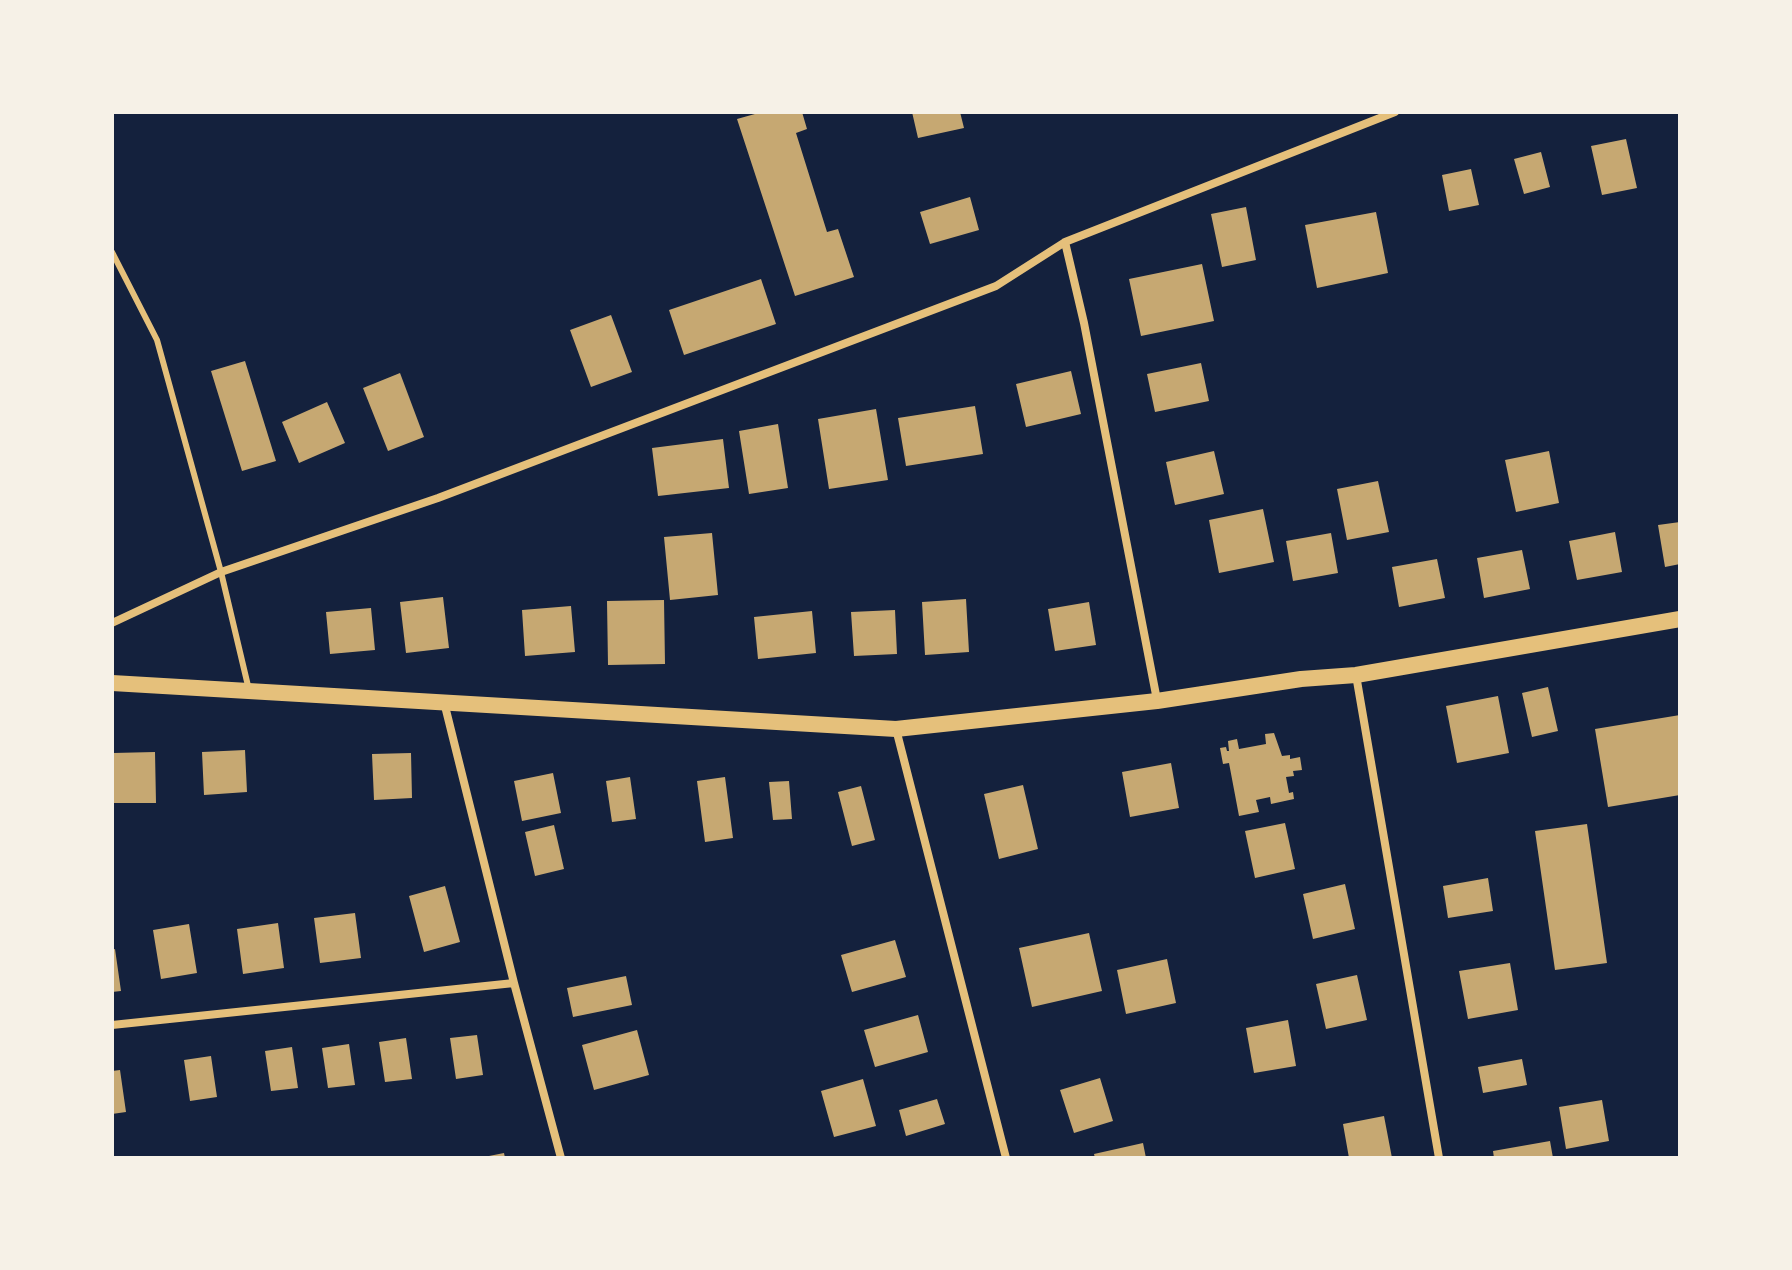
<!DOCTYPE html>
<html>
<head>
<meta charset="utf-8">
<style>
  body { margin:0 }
  #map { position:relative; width:1792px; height:1270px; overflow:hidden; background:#14213d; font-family:"Alegreya Sans",sans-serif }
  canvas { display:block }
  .frame { position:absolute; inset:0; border:114px solid #f6f1e7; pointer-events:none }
</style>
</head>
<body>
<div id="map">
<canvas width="1792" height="1270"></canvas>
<div class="frame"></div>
</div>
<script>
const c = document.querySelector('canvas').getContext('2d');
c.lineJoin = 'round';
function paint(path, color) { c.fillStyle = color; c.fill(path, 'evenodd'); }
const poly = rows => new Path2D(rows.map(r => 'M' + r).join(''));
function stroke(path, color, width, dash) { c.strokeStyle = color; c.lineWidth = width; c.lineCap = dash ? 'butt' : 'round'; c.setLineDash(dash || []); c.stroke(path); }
const building = poly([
  [762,112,802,112,807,129,796,133,827,232,838,229,854,277,795,296,737,119],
  [912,112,960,112,964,128,918,138],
  [1626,139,1637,188,1602,195,1591,146],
  [1541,152,1550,187,1524,194,1514,159],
  [1471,169,1479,205,1449,211,1442,175],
  [970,197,979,230,930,244,920,212],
  [1246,207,1256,260,1222,267,1211,214],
  [1376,212,1388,273,1317,288,1305,225],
  [1202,264,1214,321,1141,336,1129,279],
  [761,279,776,324,684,355,669,310],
  [611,315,632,372,591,387,570,330],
  [245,361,276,461,242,471,211,371],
  [1201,363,1209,401,1155,412,1147,374],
  [1071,371,1081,414,1026,427,1016,384],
  [400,373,424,437,388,451,363,388],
  [327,402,345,443,299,463,282,422],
  [975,406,983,454,906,466,898,418],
  [876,409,888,480,829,489,818,419],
  [778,424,788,488,749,494,739,431],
  [723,439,729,488,658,496,652,448],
  [1214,451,1224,494,1175,505,1166,462],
  [1549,451,1559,503,1516,512,1505,460],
  [1378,481,1389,532,1347,540,1337,489],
  [1263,509,1274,562,1219,573,1209,520],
  [1680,522,1680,564,1665,567,1658,525],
  [1615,532,1622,572,1577,580,1569,541],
  [712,533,718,595,670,600,664,537],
  [1331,533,1338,573,1293,581,1286,541],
  [1522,550,1530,589,1484,598,1477,558],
  [1437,559,1445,598,1399,607,1392,567],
  [443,597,449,648,406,653,400,602],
  [966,599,969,652,925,655,922,602],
  [664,600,665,664,608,665,607,601],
  [1089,602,1096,645,1055,651,1048,609],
  [571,606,575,652,525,656,522,610],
  [371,608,375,650,330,654,326,612],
  [895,610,897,654,854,656,851,612],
  [812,611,816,653,758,659,754,617],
  [1548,687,1558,731,1532,737,1522,693],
  [1498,696,1509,753,1457,763,1446,706],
  [1680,715,1680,795,1608,807,1595,729],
  [1274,733,1282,756,1290,755,1290,759,1300,757,1302,770,1293,771,1294,776,1286,777,1289,793,1293,792,1294,799,1271,804,1270,797,1256,800,1259,812,1239,816,1229,763,1223,764,1220,748,1226,747,1227,751,1229,751,1228,741,1237,739,1239,749,1266,744,1265,734],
  [245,750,247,792,204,795,202,752],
  [155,752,156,803,114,803,113,753],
  [411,753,412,798,374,800,372,754],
  [1171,763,1179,808,1130,817,1122,772],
  [553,773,561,813,522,821,514,781],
  [630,777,636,819,612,822,606,781],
  [725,777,733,838,705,842,697,781],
  [789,781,792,819,773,820,769,782],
  [1023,785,1038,849,999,859,984,794],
  [861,786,875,840,852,846,838,792],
  [1285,823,1295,869,1255,878,1245,831],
  [1587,824,1607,963,1555,970,1535,831],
  [554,825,564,869,535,876,525,832],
  [1488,878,1493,911,1448,918,1443,886],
  [1345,884,1355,929,1313,939,1303,894],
  [445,886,460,942,424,952,409,896],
  [355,913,361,958,320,963,314,918],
  [278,923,284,968,243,974,237,929],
  [189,924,197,973,161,979,153,930],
  [1089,933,1102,991,1032,1007,1019,948],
  [895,940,906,977,852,992,841,955],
  [115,949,121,991,112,992,112,950],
  [1167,959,1176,1003,1126,1014,1117,970],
  [1510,963,1518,1010,1468,1019,1459,971],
  [1357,975,1367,1020,1326,1029,1316,984],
  [626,976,632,1005,573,1017,567,988],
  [918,1015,928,1052,875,1067,864,1030],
  [1288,1020,1296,1066,1254,1073,1246,1028],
  [637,1030,649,1075,594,1090,582,1045],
  [477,1035,483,1075,456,1079,450,1038],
  [406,1038,412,1079,385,1082,379,1042],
  [349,1044,355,1085,328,1088,322,1048],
  [292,1047,298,1088,271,1091,265,1051],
  [211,1056,217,1097,190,1101,184,1060],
  [1522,1059,1527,1085,1483,1093,1478,1067],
  [120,1070,126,1112,112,1114,112,1071],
  [1100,1078,1113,1121,1074,1133,1060,1090],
  [863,1079,876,1126,834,1137,821,1091],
  [937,1099,945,1124,906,1136,899,1110],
  [1602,1100,1609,1141,1566,1149,1559,1107],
  [1384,1116,1392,1158,1349,1158,1343,1124],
  [1550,1141,1553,1158,1494,1158,1493,1151],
  [1143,1143,1146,1158,1095,1158,1094,1154],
  [504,1153,505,1158,485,1158,484,1157]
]);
const service = poly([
  [112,252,157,340,221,572,249,690]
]);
const minor = poly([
  [1065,242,1084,323,1157,700],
  [112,623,221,572,438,498,996,286,1065,242,1395,112],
  [1356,675,1439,1158],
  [444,702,514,983,561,1158],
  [896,729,1006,1158],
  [112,1025,514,983]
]);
const secondary = poly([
  [112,683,896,729,1157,701,1301,679,1356,675,1680,619]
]);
paint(building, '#c6a872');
stroke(service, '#e5c07b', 6);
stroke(minor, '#e5c07b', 8);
stroke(secondary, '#e5c07b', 16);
</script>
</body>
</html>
